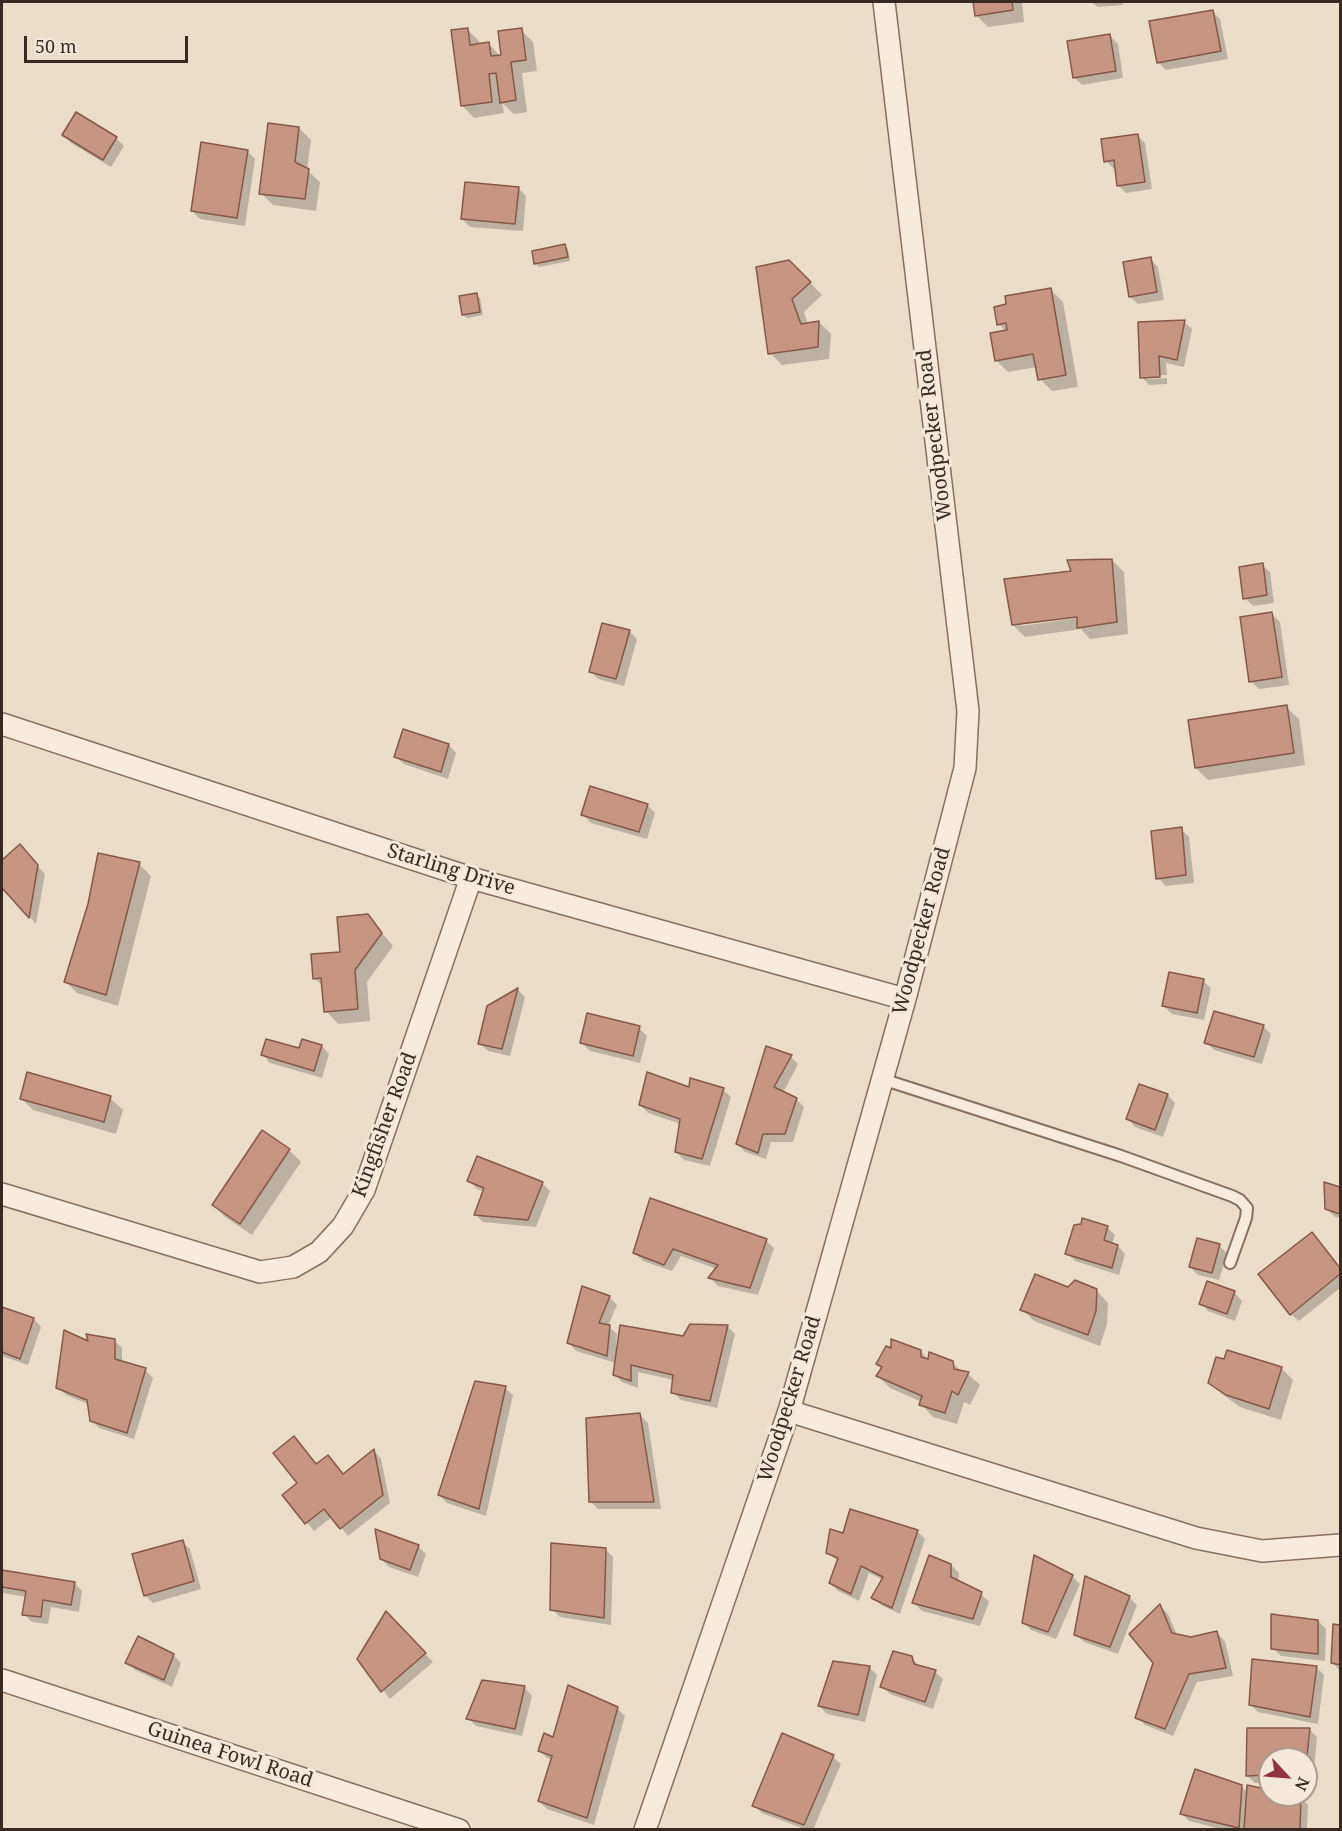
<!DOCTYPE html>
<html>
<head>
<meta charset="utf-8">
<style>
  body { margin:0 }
  #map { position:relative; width:1342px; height:1831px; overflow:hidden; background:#ecddc9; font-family:"Noto Serif",serif }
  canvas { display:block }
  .frame { position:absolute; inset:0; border:3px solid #392a21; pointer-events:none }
  .north { position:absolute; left:1258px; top:1747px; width:60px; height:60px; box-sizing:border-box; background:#f4e8d8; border:2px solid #a99c8f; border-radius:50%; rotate:116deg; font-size:16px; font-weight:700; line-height:24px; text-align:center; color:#392a21 }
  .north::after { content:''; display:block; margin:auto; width:21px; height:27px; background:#92333f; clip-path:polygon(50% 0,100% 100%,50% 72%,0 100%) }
  .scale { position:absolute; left:24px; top:36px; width:164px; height:27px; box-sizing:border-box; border:3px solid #392a21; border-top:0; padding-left:8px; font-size:18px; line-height:21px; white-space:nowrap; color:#392a21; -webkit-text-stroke:4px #f4e8d8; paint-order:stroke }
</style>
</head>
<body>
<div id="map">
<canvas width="1342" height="1831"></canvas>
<div class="frame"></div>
<div class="north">N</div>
<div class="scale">50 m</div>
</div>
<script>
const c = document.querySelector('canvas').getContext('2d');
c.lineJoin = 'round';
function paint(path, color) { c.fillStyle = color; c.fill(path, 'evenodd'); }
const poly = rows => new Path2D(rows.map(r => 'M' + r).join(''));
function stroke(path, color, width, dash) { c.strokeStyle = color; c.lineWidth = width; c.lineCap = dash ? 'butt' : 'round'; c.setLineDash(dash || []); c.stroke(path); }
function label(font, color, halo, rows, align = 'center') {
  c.font = font + ' "Noto Serif",serif'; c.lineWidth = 6; c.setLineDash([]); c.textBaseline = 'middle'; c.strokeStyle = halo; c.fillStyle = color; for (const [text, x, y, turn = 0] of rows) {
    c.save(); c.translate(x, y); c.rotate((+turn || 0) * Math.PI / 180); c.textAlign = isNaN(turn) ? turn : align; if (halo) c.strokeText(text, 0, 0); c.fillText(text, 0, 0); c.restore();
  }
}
const shadow = poly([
  [974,2,1022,2,1024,22,988,27,976,15],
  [1092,2,1122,2,1123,5,1098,7],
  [1213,12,1220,19,1228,59,1166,70,1158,62],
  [467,29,479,41,480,45,489,44,502,58,521,30,533,42,537,71,522,73,527,112,514,114,502,103,504,113,474,118,462,105],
  [1110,36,1118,44,1123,78,1082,85,1074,77],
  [76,114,116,138,124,146,111,167,71,143,64,135],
  [299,128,311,140,307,170,320,182,316,211,273,205,261,193],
  [1137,135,1145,143,1152,189,1126,193,1118,185,1116,169,1114,169,1106,161],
  [247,151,255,159,245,226,200,219,192,211],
  [518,188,526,196,523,231,470,227,462,219],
  [565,245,568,249,570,261,539,267,536,264],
  [1150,259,1158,267,1164,300,1138,304,1130,297],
  [789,261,822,295,804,312,808,324,819,322,831,334,829,359,782,365,770,353],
  [1051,290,1063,302,1078,387,1052,391,1040,379,1037,367,1008,372,996,360,1006,332,999,324],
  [476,295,480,298,483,315,467,318,463,315],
  [1184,322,1192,329,1184,367,1166,363,1167,375,1147,376,1147,379,1167,378,1167,384,1149,385,1142,377],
  [1112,560,1124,572,1128,634,1090,639,1081,629,1025,637,1013,625,1074,572],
  [1085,614,1085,617,1021,626,1021,623],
  [1262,565,1270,572,1274,603,1253,606,1245,598],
  [1272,614,1280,622,1289,685,1259,689,1251,681],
  [629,631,637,639,624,686,598,679,590,671],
  [1286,707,1299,719,1305,765,1208,780,1196,768],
  [449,745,456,753,448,779,404,764,396,757],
  [647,805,655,813,647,839,591,823,583,815],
  [1181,829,1189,837,1194,883,1166,886,1158,878],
  [20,846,45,874,36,924,2,885,2,862],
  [139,864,151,876,118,1006,77,993,65,981],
  [367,915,393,946,367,982,370,1021,338,1024,326,1011,324,987,314,978,341,953],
  [1203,981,1211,988,1204,1020,1172,1014,1164,1006],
  [518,990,525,997,510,1056,488,1051,480,1043,489,1007],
  [1263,1026,1271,1034,1262,1064,1214,1050,1206,1042],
  [639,1028,647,1036,640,1063,590,1051,582,1043],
  [322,1046,329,1054,322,1078,270,1063,263,1055],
  [791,1057,798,1064,783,1093,796,1099,804,1107,793,1142,771,1142,766,1159,745,1152,737,1144],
  [1140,1085,1168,1095,1175,1103,1163,1137,1135,1127,1128,1119],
  [723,1090,731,1097,710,1166,684,1160,676,1152,681,1124,648,1113,640,1105],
  [21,1098,110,1098,123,1110,116,1134,33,1110],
  [289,1150,301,1162,252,1235,225,1217,213,1205],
  [469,1181,542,1183,550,1191,536,1227,483,1222,476,1215,485,1192,477,1189],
  [1326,1184,1340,1188,1340,1218,1335,1217,1327,1209],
  [651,1200,766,1241,774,1248,758,1295,718,1286,710,1278,717,1269,681,1256,672,1271,643,1261,635,1253],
  [1107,1227,1115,1235,1112,1244,1118,1246,1125,1254,1119,1275,1075,1261,1067,1253],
  [1319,1242,1340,1269,1340,1288,1299,1321,1291,1314],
  [1219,1246,1227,1253,1219,1280,1198,1275,1190,1267],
  [1208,1283,1235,1293,1242,1301,1235,1321,1208,1311,1201,1303],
  [1068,1289,1096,1290,1108,1303,1107,1324,1100,1346,1034,1321,1022,1309],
  [609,1297,617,1305,608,1326,617,1334,616,1347,684,1337,727,1326,735,1334,717,1408,681,1400,673,1392,674,1380,638,1372,638,1388,622,1382,614,1374,616,1363,576,1351,569,1343],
  [2,1308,34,1319,41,1327,28,1365,2,1356],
  [114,1340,122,1348,122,1362,145,1370,153,1378,134,1439,99,1428,91,1420,88,1404,66,1395,58,1387,90,1344],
  [893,1350,920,1351,929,1360,952,1362,962,1372,968,1374,980,1385,970,1405,964,1402,957,1424,933,1417,921,1404,922,1402,890,1388,878,1376,882,1369,878,1364],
  [1281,1368,1293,1380,1281,1420,1240,1407,1222,1394,1209,1382],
  [505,1388,513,1395,486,1516,447,1503,439,1495],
  [640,1415,648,1423,661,1509,598,1509,590,1501],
  [294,1438,317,1465,328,1457,344,1475,374,1451,381,1459,390,1503,348,1536,332,1517,314,1531,284,1495,299,1483],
  [917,1531,925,1539,900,1614,881,1605,873,1597,883,1580,869,1573,859,1601,838,1591,831,1583,838,1561,827,1552,844,1535],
  [182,1542,190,1549,201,1589,153,1603,145,1595],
  [418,1546,426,1554,418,1577,389,1567,381,1559],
  [605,1549,613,1557,611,1625,560,1617,552,1609],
  [951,1565,959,1573,958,1583,981,1594,989,1602,980,1626,922,1611,914,1603],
  [2,1571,74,1583,82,1591,79,1612,51,1607,48,1624,32,1622,24,1614,27,1597,2,1593],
  [1072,1576,1080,1584,1056,1639,1031,1630,1023,1622],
  [1129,1597,1137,1605,1118,1654,1084,1642,1076,1635],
  [1160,1606,1168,1614,1177,1635,1191,1639,1217,1633,1225,1641,1233,1676,1197,1682,1173,1736,1145,1725,1137,1717,1154,1663],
  [386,1613,433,1662,390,1699,359,1659],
  [1318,1621,1326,1629,1325,1661,1281,1656,1273,1648],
  [1335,1626,1340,1626,1340,1671,1333,1663],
  [173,1655,181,1663,172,1687,135,1670,127,1662],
  [911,1657,919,1666,935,1672,943,1679,933,1709,890,1694,882,1687],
  [869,1667,877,1675,865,1722,827,1714,819,1706],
  [1316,1667,1324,1675,1318,1724,1258,1712,1250,1704],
  [483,1682,525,1688,532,1696,522,1736,476,1726,468,1718],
  [617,1708,625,1716,594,1825,547,1809,539,1801,553,1760,547,1758,540,1751,554,1739],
  [1309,1729,1317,1737,1312,1790,1306,1790,1306,1759,1270,1759,1270,1782,1255,1783,1247,1776],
  [833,1757,841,1764,813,1830,807,1830,762,1813,754,1805],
  [1242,1787,1248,1793,1270,1791,1270,1795,1300,1797,1308,1805,1307,1830,1224,1830,1189,1821,1182,1814]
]);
const building = poly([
  [973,2,1012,2,1013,10,975,16,973,2],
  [1213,10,1221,51,1157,63,1149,21,1213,10],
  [468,28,470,45,489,42,491,56,501,55,498,31,522,28,526,60,511,62,516,100,500,103,496,73,489,74,492,102,461,106,451,30,468,28],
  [1110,34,1116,71,1073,78,1067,41,1110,34],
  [76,112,117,137,103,160,62,135,76,112],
  [268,123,299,127,295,162,309,169,305,199,259,194,268,123],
  [1138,134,1145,182,1117,186,1114,160,1104,162,1101,139,1138,134],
  [201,142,248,150,237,218,191,211,201,142],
  [465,182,519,187,515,224,461,219,465,182],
  [565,244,568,257,534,264,532,251,565,244],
  [1151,257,1157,292,1129,297,1123,262,1151,257],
  [789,260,811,282,792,299,801,324,819,321,818,347,768,354,756,267,789,260],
  [1051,288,1066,375,1038,380,1033,354,995,361,990,333,1007,330,1006,323,997,325,994,307,1006,304,1005,296,1051,288],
  [477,293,480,312,462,315,459,296,477,293],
  [1185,320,1177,360,1159,356,1160,377,1140,378,1138,322,1185,320],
  [1112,559,1117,622,1077,628,1077,617,1012,625,1004,579,1071,571,1067,560,1112,559],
  [1263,563,1267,595,1243,599,1239,567,1263,563],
  [1272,612,1282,677,1249,682,1240,617,1272,612],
  [602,623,630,630,616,679,589,672,602,623],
  [1287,705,1294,753,1195,768,1188,720,1287,705],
  [403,729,449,744,441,772,394,757,403,729],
  [590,786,648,804,639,832,581,815,590,786],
  [1182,827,1186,875,1156,879,1151,831,1182,827],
  [20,844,38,865,29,918,2,888,2,860,20,844],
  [98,853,140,862,106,995,64,982,88,904,98,853],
  [368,914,382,933,355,970,358,1009,324,1012,321,978,313,979,311,954,340,952,337,917,368,914],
  [1169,972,1204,979,1197,1013,1162,1006,1169,972],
  [518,988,502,1049,478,1044,487,1006,518,988],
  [1214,1011,1264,1025,1254,1057,1204,1043,1214,1011],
  [587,1013,640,1026,633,1056,580,1043,587,1013],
  [266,1039,299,1048,302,1039,322,1045,314,1071,261,1055,266,1039],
  [766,1046,792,1055,774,1087,797,1098,785,1134,763,1134,758,1153,736,1144,766,1046],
  [27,1072,111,1096,104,1122,20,1099,27,1072],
  [647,1072,689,1087,690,1078,724,1088,702,1159,675,1152,680,1119,639,1105,647,1072],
  [1139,1084,1168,1094,1155,1130,1126,1119,1139,1084],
  [262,1130,290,1149,240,1224,212,1205,262,1130],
  [477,1156,543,1182,528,1220,474,1215,484,1188,467,1181,477,1156],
  [1324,1182,1340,1187,1340,1214,1325,1209,1324,1182],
  [650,1198,767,1239,750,1288,708,1278,718,1265,673,1249,664,1265,633,1253,650,1198],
  [1082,1218,1108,1226,1104,1240,1118,1245,1112,1268,1065,1254,1074,1225,1081,1224,1082,1218],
  [1312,1232,1340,1268,1340,1274,1290,1315,1258,1274,1312,1232],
  [1197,1238,1220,1244,1212,1273,1189,1267,1197,1238],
  [1035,1274,1068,1287,1075,1280,1097,1289,1096,1311,1088,1335,1020,1310,1035,1274],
  [1207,1281,1235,1291,1227,1314,1199,1304,1207,1281],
  [582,1286,610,1296,599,1323,610,1325,607,1356,567,1343,582,1286],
  [2,1307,34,1318,20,1359,2,1352,2,1307],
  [690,1324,728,1325,710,1401,671,1393,673,1375,631,1365,631,1381,613,1375,620,1325,683,1336,690,1324],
  [64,1330,88,1341,86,1334,115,1339,115,1359,146,1368,127,1433,90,1421,87,1400,56,1388,64,1330],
  [891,1339,921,1350,921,1357,928,1359,929,1352,953,1361,954,1369,969,1372,958,1395,952,1391,945,1413,919,1405,922,1396,876,1376,882,1367,876,1364,886,1346,891,1348,891,1339],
  [1227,1350,1282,1367,1269,1409,1226,1395,1208,1383,1216,1357,1224,1359,1227,1350],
  [475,1381,506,1386,479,1509,438,1495,475,1381],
  [640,1413,654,1502,589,1502,586,1418,640,1413],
  [294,1436,316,1464,328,1455,343,1474,374,1449,383,1495,340,1529,324,1509,305,1524,282,1495,297,1483,273,1453,294,1436],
  [850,1509,918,1530,892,1608,871,1598,883,1577,861,1566,851,1594,829,1583,838,1558,826,1553,830,1529,843,1533,850,1509],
  [375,1529,419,1545,410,1570,380,1559,375,1529],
  [183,1540,194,1581,144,1596,132,1554,183,1540],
  [551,1543,606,1548,604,1618,550,1610,551,1543],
  [929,1555,951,1564,951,1577,982,1592,973,1619,912,1603,929,1555],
  [1034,1555,1073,1575,1048,1632,1022,1623,1034,1555],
  [2,1570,75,1582,71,1605,43,1600,41,1617,22,1615,26,1591,2,1587,2,1570],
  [1085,1576,1130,1596,1110,1647,1074,1635,1085,1576],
  [1160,1604,1172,1633,1191,1637,1217,1631,1226,1668,1189,1674,1165,1729,1135,1718,1153,1663,1129,1634,1160,1604],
  [386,1611,426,1653,381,1692,357,1659,386,1611],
  [1271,1614,1318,1620,1318,1654,1271,1649,1271,1614],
  [1333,1624,1340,1625,1340,1665,1331,1663,1333,1624],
  [138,1636,174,1654,164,1680,125,1663,138,1636],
  [893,1651,912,1656,914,1664,936,1670,925,1702,880,1687,893,1651],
  [1252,1659,1317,1666,1310,1717,1249,1705,1252,1659],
  [833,1661,870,1666,858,1715,818,1706,833,1661],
  [482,1680,525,1686,515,1729,466,1719,482,1680],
  [568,1685,618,1707,587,1818,538,1801,552,1756,538,1751,544,1733,553,1737,568,1685],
  [1247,1728,1310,1728,1306,1765,1306,1759,1270,1759,1270,1775,1246,1776,1247,1728],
  [782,1733,834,1755,804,1825,752,1806,782,1733],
  [1195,1769,1242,1785,1239,1828,1180,1814,1195,1769],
  [1247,1785,1270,1790,1270,1795,1301,1796,1300,1830,1244,1830,1247,1785]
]);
const lane = poly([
  [882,1079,1121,1156,1232,1196,1240,1200,1247,1208,1246,1218,1230,1263]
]);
const street = poly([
  [2,724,471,878,905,999],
  [2,1194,260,1272,293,1267,319,1252,343,1226,364,1190,471,878],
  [789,1411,1196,1538,1262,1551,1340,1545],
  [2,1680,459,1830],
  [645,1830,789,1411,905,999,965,768,968,711,884,2]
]);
const streetNames = [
  ["Woodpecker Road",935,435,-97],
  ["Starling Drive",451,870,17],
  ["Woodpecker Road",922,931,-75],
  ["Kingfisher Road",385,1125,-70],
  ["Woodpecker Road",790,1399,-73],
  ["Guinea Fowl Road",230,1755,18]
];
paint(shadow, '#0003');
paint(building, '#c79682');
stroke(building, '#855746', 1.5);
stroke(lane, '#876f5f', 14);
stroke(street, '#876f5f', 24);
stroke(lane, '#f7ecdc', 10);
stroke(street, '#f7ecdc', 21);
label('20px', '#392a21', '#f4e8d8', streetNames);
</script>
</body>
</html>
